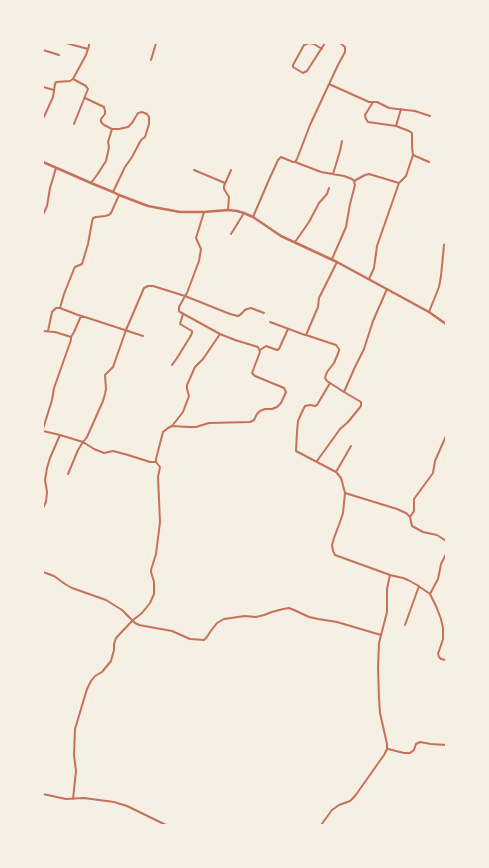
<!DOCTYPE html>
<html>
<head>
<meta charset="utf-8">
<style>
  body { margin:0 }
  #map { position:relative; width:489px; height:868px; overflow:hidden; background:#f6efe4; font-family:Jost,sans-serif }
  canvas { display:block }
  .frame { position:absolute; inset:0; border:44px solid #f6efe4; pointer-events:none }
</style>
</head>
<body>
<div id="map">
<canvas width="489" height="868"></canvas>
<div class="frame"></div>
</div>
<script>
const c = document.querySelector('canvas').getContext('2d');
c.lineJoin = 'round';
const poly = rows => new Path2D(rows.map(r => 'M' + r).join(''));
function stroke(path, color, width, dash) { c.strokeStyle = color; c.lineWidth = width; c.lineCap = dash ? 'butt' : 'round'; c.setLineDash(dash || []); c.stroke(path); }
const minor = poly([
  [66,43,88,49],
  [322,49,314,44,309,43,304,45,293,65,293,67,303,73,307,71,325,43],
  [43,50,59,55],
  [151,60,156,43],
  [73,79,86,86,88,89,74,124],
  [329,84,369,102,377,102,389,108,415,111,430,116],
  [43,87,54,90],
  [85,98,104,107,105,111,105,114,101,119,101,122,104,125,112,129,108,142,109,147,106,161,97,175,91,183],
  [373,102,365,115,366,119,368,122,396,126],
  [401,109,396,126,409,131,412,133,412,147,413,155,429,162],
  [43,119,53,97,55,84,56,82,70,81,73,79,86,55,89,46,89,43],
  [112,129,119,129,128,127,132,123,138,113,142,112,147,114,149,117,149,124,145,137,141,140,132,157,125,167,113,192],
  [295,162,321,172,344,176,352,179,354,181,355,185,350,204,346,227,332,259],
  [194,170,225,183],
  [333,174,340,151,342,141],
  [354,181,365,175,369,174,399,183,377,246,374,268,369,279],
  [400,182,406,176,413,155],
  [228,210,229,197,224,189,224,186,231,170],
  [43,215,47,206,50,188,56,168],
  [253,217,268,182,278,160,281,157,293,162,295,162,297,159,310,125,337,67,345,52,345,47,340,43],
  [231,234,244,213],
  [295,242,309,222,319,203,327,194,329,188],
  [337,262,319,298,318,307,306,335,336,345,339,349,339,351,334,363,327,372,325,378,327,381,330,383,344,392],
  [60,308,78,315,85,317,143,336],
  [429,312,439,287,441,276,444,245,446,244],
  [270,322,305,335],
  [43,331,55,332,71,337],
  [48,331,52,312,56,308,60,308,64,294,74,269,75,267,82,264,88,244,92,222,93,218,96,217,105,216,109,215,111,213,119,195],
  [260,350,266,346,277,350,279,349,288,329],
  [172,365,177,358,190,337,192,333,192,331,180,324,183,314],
  [330,383,317,405,315,406,310,405,305,406,301,414,298,421,297,432,296,451,336,472,341,478,345,493,397,509,406,513,410,517,412,526,423,532,437,535,446,541],
  [172,426,189,427,196,427,209,423,250,422,254,420,257,414,260,411,265,409,272,409,277,407,281,403,286,392,284,388,255,376,252,373,260,352,258,347,235,340,220,334,180,312,179,311,179,307,185,296,230,314,238,316,240,315,245,310,247,309,251,308,264,313],
  [43,429,52,400,54,388,71,340,71,337,74,332,81,316],
  [43,431,60,435],
  [317,461,340,429,348,422,361,406,361,402,344,392,355,367,364,349,373,321,387,289],
  [336,472,351,446],
  [68,474,78,450,83,442,94,449,104,453,113,451,128,455,150,462,156,462],
  [345,493,343,513,340,522,334,538,332,545,333,551,335,555,390,575],
  [43,508,46,502,47,492,45,480,47,468,50,458,60,435,83,442,87,437,103,401,105,394,106,389,105,375,113,367,126,330,144,288,148,286,153,286,185,296,187,293,199,261,201,249,196,238,204,212],
  [410,517,414,511,414,499,433,473,435,461,446,436],
  [43,572,54,576,65,584,72,588,106,600,122,610,135,623,139,625,172,631,190,639,204,640,207,637,210,632,217,623,224,619,245,616,256,617,264,615,272,612,283,609,289,608,294,610,309,617,318,619,337,622,381,635],
  [430,594,438,579,441,564,446,554],
  [405,625,419,586],
  [388,749,404,753,410,753,414,750,416,744,420,742,431,744,446,745],
  [43,794,66,799,84,798,114,802,127,806,166,825],
  [73,799,76,771,74,755,75,729,87,689,91,681,95,676,102,672,111,661,114,650,114,644,116,638,133,620,142,613,150,603,154,594,154,582,151,572,151,570,156,554,160,522,158,477,160,467,156,462,156,459,163,432,168,428,172,426,183,412,189,396,187,389,187,385,195,367,203,359,220,334],
  [321,825,332,810,339,805,350,801,355,796,384,755,387,749,387,744,380,713,379,698,378,668,379,643,387,612,387,589,390,575,403,578,408,580,417,585,430,594,436,606,441,619,443,628,443,639,438,654,439,657,441,659,446,660]
]);
const tertiary = poly([
  [43,162,91,183,113,192,119,195,148,206,180,212,204,212,228,210,237,211,244,213,253,217,281,236,337,262,429,312,446,324]
]);
stroke(minor, '#c5725c', 2);
stroke(tertiary, '#c5725c', 2.5);
</script>
</body>
</html>
